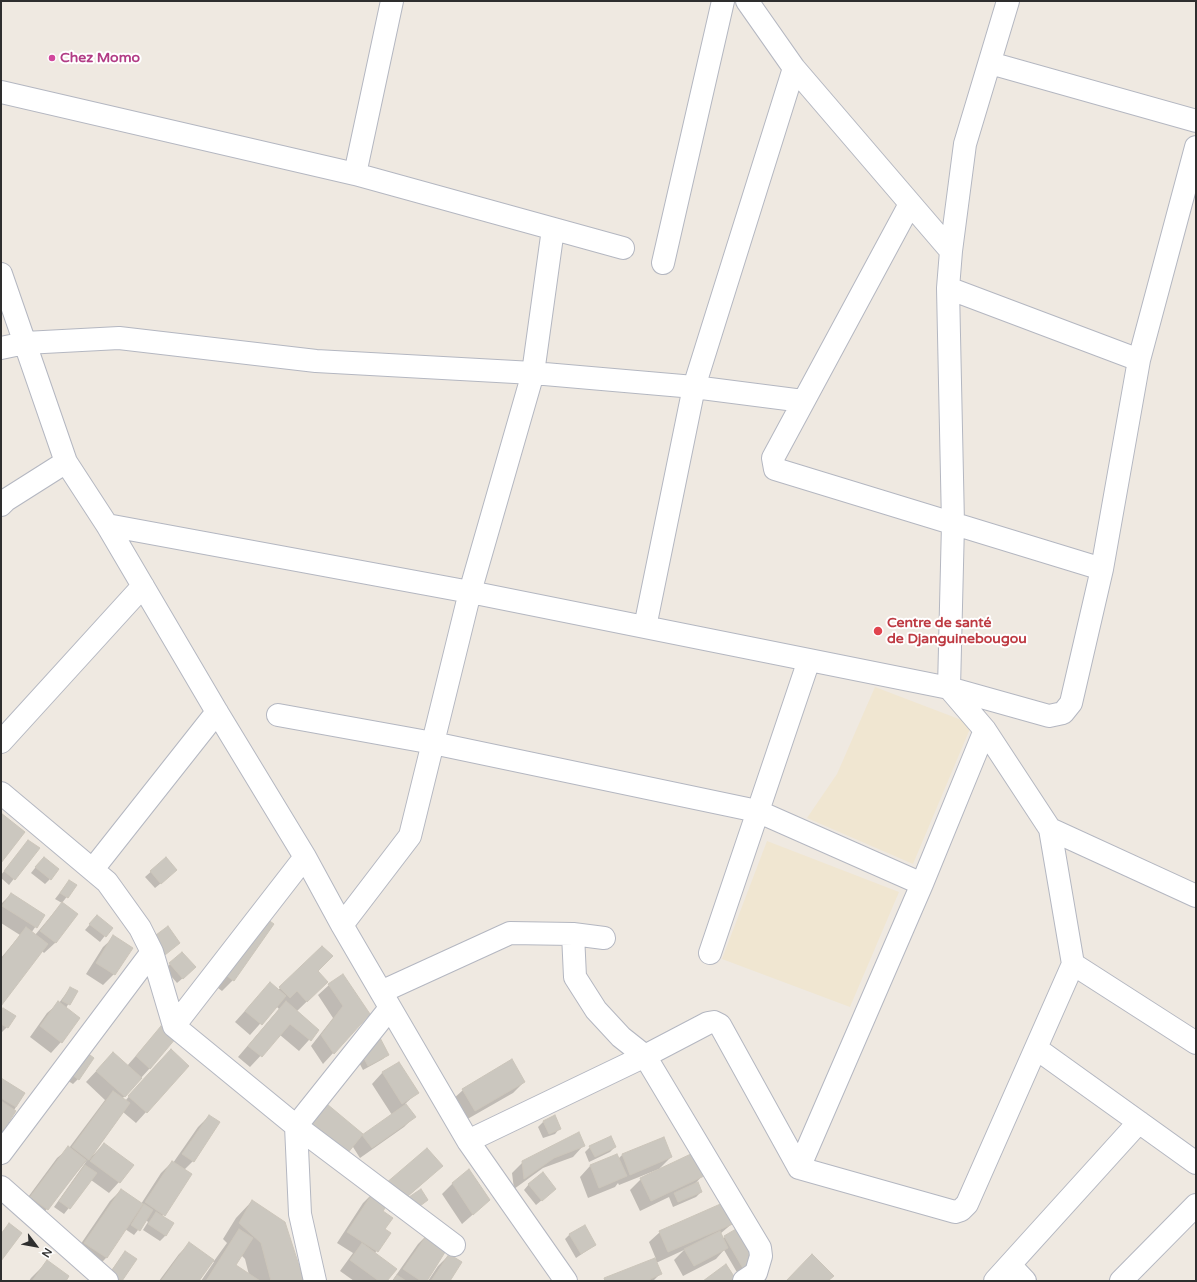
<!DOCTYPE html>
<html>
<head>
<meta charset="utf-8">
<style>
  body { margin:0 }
  #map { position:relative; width:1197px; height:1282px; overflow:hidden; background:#efe9e1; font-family:"Varela Round",sans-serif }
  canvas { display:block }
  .frame { position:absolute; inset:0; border:2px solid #2e2e2e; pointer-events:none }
  .north { position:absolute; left:16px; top:1226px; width:40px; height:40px; -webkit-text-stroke:3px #fff; paint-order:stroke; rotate:122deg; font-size:11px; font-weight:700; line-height:16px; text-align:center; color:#2e2e2e }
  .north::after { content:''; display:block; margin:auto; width:14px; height:18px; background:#2e2e2e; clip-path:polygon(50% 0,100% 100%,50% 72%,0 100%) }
</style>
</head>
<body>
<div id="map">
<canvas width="1197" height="1282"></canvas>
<div class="frame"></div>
<div class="north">N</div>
</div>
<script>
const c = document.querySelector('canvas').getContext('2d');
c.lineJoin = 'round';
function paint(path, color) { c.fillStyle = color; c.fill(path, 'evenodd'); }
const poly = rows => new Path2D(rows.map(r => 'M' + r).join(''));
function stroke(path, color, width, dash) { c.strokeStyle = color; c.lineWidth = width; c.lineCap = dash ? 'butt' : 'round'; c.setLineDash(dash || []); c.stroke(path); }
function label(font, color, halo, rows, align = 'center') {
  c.font = font + ' "Varela Round",sans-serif'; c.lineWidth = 4; c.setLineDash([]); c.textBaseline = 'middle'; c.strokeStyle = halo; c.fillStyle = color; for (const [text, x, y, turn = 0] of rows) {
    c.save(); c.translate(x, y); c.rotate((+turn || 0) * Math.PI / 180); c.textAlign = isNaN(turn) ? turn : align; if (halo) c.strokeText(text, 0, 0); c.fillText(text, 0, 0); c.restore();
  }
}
const education = poly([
  [875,687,972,724,913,864,807,818,837,774],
  [767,841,899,892,850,1007,722,959]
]);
const shadow = poly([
  [28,841,38,848,9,885,1,878,1,875],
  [166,858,171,875,155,888,145,877],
  [39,863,50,879,45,884,31,873],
  [69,881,75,886,62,903,55,899],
  [11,894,44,915,31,933,35,935,62,903,76,914,55,943,44,953,42,951,1,1004,1,958,20,935,1,923,1,904],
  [92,922,111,928,100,942,85,930],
  [250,927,233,980,222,991,210,982],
  [114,937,114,974,103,985,86,974,103,947],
  [322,947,317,971,327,982,297,1011,318,1030,299,1051,280,1035,250,1067,238,1057,279,1009,276,1006,250,1035,235,1022,270,983,278,990],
  [170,964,190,972,177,983,165,969],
  [329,985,369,1014,323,1064,311,1046,333,1018,318,995],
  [70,988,76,991,66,1008,61,1042,51,1053,30,1037,47,1013,59,1003],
  [1,1011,7,1027,2,1032,1,1032],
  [161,1027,150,1068,122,1099,125,1101,160,1061,188,1066,136,1123,123,1112,92,1156,104,1144,119,1182,109,1193,91,1180,64,1214,54,1207,88,1159,37,1221,20,1208,57,1158,69,1148,105,1100,86,1082,113,1053,127,1066],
  [352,1049,388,1054,383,1059,363,1070],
  [77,1056,78,1079,73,1084,62,1077],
  [398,1063,417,1093,405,1104,415,1116,404,1127,360,1158,327,1106,364,1135,392,1115,372,1084,382,1073],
  [1,1079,16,1107,1,1132],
  [524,1082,513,1093,464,1121,452,1100,463,1090],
  [209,1116,193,1161,184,1170,162,1217,173,1224,165,1236,160,1241,143,1230,148,1222,146,1220,134,1235,125,1229,106,1258,96,1268,74,1254,110,1201,121,1190,141,1204,161,1173,172,1162,173,1163,198,1127],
  [543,1122,560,1128,555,1134,543,1138,538,1127],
  [663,1138,671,1157,659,1169,619,1185,618,1183,615,1187,588,1198,580,1177,590,1166,617,1155,618,1159,622,1155],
  [583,1146,573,1157,543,1168,514,1189,512,1173,523,1162],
  [590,1147,615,1147,610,1152,589,1162,585,1152],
  [703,1175,693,1186,701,1192,696,1197,673,1207,669,1197,640,1211,630,1190,641,1179],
  [431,1176,390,1212,385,1207,382,1212,384,1229,375,1254,385,1281,354,1281,340,1271,353,1253,337,1243,363,1203,374,1192],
  [453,1183,478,1210,462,1224,442,1194],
  [529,1184,555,1189,536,1205,524,1190],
  [252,1201,303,1281,201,1281,214,1262,212,1261,198,1281,159,1281,179,1254,189,1244,214,1261,227,1243,223,1239,236,1218],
  [241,1255,245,1259,249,1275,234,1266],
  [734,1222,720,1234,722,1239,736,1230,755,1262,738,1274,724,1250,716,1259,683,1276,674,1260,684,1250,656,1263,660,1274,653,1281,602,1281,656,1259,649,1242,660,1232],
  [429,1233,426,1281,392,1281,418,1244],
  [570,1234,595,1245,576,1258,565,1239],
  [125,1252,135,1260,121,1281,110,1281,106,1278],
  [449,1255,449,1281,428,1281,438,1266],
  [47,1262,64,1281,29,1281,31,1278]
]);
const building = poly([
  [1,813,25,832,1,863,1,813],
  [28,840,40,848,15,880,4,871,28,840],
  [44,857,59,869,51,880,35,867,44,857],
  [166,857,177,870,161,884,150,871,166,857],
  [69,880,77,885,68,898,60,893,69,880],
  [11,893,45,915,37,928,2,906,11,893],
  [62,902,78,914,56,943,40,931,62,902],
  [97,915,113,928,106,937,89,924,97,915],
  [261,915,274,924,234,981,220,971,261,915],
  [168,926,180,943,165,955,152,938,168,926],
  [26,927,48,944,1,1006,1,960,26,927],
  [113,935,133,948,115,975,96,963,113,935],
  [322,946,333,956,318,971,328,982,307,1002,297,991,290,998,279,987,322,946],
  [182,952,196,967,183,979,169,963,182,952],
  [343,974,370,1014,334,1054,321,1035,343,1006,328,984,343,974],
  [270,982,286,996,262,1025,245,1011,270,982],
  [70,987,78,991,70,1005,62,1001,70,987],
  [58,1001,80,1018,62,1043,40,1026,58,1001],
  [286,1001,319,1030,311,1041,290,1024,262,1057,248,1046,286,1001],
  [3,1008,16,1016,8,1028,1,1024,1,1011,3,1008],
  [161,1026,176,1038,150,1069,136,1056,161,1026],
  [377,1032,389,1055,368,1066,356,1043,377,1032],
  [82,1049,94,1058,79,1080,67,1071,82,1049],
  [171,1049,189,1066,147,1113,128,1096,171,1049],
  [113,1052,142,1078,125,1097,96,1071,113,1052],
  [512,1059,525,1082,475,1111,462,1089,512,1059],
  [399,1062,419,1093,402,1104,382,1072,399,1062],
  [1,1078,25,1093,16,1107,1,1098,1,1078],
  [113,1091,130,1103,89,1160,72,1147,113,1091],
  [1,1101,16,1111,1,1134,1,1101],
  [327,1104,363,1134,347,1154,310,1125,327,1104],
  [406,1104,416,1117,372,1148,362,1135,406,1104],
  [209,1115,220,1122,194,1162,182,1154,209,1115],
  [555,1115,561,1129,549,1134,543,1121,555,1115],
  [579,1132,585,1146,554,1158,524,1179,522,1161,579,1132],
  [611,1136,616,1147,595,1157,589,1146,611,1136],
  [664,1137,672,1157,630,1175,622,1154,664,1137],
  [104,1143,134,1165,120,1183,90,1161,104,1143],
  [68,1146,86,1160,48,1210,30,1197,68,1146],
  [427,1148,443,1166,401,1202,385,1184,427,1148],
  [693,1153,704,1176,651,1201,640,1178,693,1153],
  [617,1154,627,1176,599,1188,590,1165,617,1154],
  [172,1161,192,1174,165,1216,145,1202,172,1161],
  [85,1165,97,1173,70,1209,59,1201,85,1165],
  [469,1169,490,1200,473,1215,452,1183,469,1169],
  [543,1172,556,1189,542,1201,528,1184,543,1172],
  [698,1182,702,1192,678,1202,674,1193,698,1182],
  [121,1189,143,1204,107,1258,84,1243,121,1189],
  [421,1189,428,1200,412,1212,403,1201,421,1189],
  [374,1191,390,1201,383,1211,393,1218,385,1229,391,1233,378,1252,347,1232,374,1191],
  [252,1200,285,1222,304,1281,271,1281,261,1243,239,1223,252,1200],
  [725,1202,735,1223,668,1252,659,1231,725,1202],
  [144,1204,153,1210,140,1231,131,1225,144,1204],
  [156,1212,174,1223,166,1236,148,1224,156,1212],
  [9,1223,22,1233,1,1261,1,1234,9,1223],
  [585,1225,596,1245,581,1254,569,1234,585,1225],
  [239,1229,253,1238,236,1265,260,1281,206,1281,239,1229],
  [736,1229,756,1262,744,1270,724,1236,736,1229],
  [720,1231,728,1248,694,1266,684,1249,720,1231],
  [429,1232,447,1249,427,1281,421,1281,403,1269,429,1232],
  [189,1242,214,1260,199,1281,161,1281,189,1242],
  [362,1243,397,1269,387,1281,379,1281,350,1260,362,1243],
  [125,1251,137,1259,122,1281,110,1273,125,1251],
  [449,1254,462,1262,450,1281,431,1281,449,1254],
  [812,1254,834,1276,828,1281,786,1281,812,1254],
  [655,1258,662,1274,650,1279,651,1281,605,1281,604,1278,655,1258],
  [47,1260,69,1276,66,1281,32,1281,47,1260],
  [726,1264,735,1278,730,1281,703,1281,726,1264],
  [397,1275,406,1281,393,1281,397,1275]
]);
const street = poly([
  [747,1,794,68,951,251],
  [990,63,1196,121],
  [1,92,355,174,623,248],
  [355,174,392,1],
  [910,204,773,458,775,469,1102,569],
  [663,263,723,1],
  [1,274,66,462,107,525,217,712,305,857,342,925,468,1141,566,1281],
  [948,288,1139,360],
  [1,348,25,343,119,338,316,361,533,373,694,387,803,401],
  [1,505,6,500,66,462],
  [107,525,470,592,949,688,1049,716,1063,713,1071,703,1102,569,1139,360,1196,147],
  [645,627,694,387,794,68],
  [278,715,433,743,757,811,922,884],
  [1,742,143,586],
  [1,793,107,882,140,928,152,952,174,1026,296,1126,300,1214,315,1281],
  [1050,829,1196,896],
  [93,869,217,712],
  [342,925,410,836,470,592,533,373,553,229],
  [573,934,575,977,596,1010,621,1037,645,1056,760,1248,761,1256,756,1273,744,1281],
  [710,953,809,660],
  [1073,964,1196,1043],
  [381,992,510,933,573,934,604,938],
  [390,1008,296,1126,454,1245],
  [174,1026,305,857],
  [1037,1049,1196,1163],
  [468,1141,645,1056,708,1023,714,1022,720,1025,799,1168,955,1212,961,1210,967,1204,1073,964,1050,829,985,730,949,688,953,524,948,288,951,251,965,144,1008,1],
  [1,1153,152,952],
  [799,1168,922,884,985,730],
  [1,1187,107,1281],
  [1010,1265,1025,1281],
  [995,1281,1139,1122],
  [1121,1281,1196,1205]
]);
const markers = [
  [52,58,4,"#d1479c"],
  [878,631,5,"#e0444e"]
];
const hotelNames = [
  ["Chez Momo",60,58]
];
const healthNames = [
  ["Centre de santé",887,623],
  ["de Djanguinebougou",887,639]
];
paint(education, '#f0e6d1');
paint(shadow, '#0003');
paint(building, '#cbc7bf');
stroke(building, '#cbc5ba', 1);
stroke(street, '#b4b7c1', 24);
stroke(street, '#fff', 22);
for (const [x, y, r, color] of markers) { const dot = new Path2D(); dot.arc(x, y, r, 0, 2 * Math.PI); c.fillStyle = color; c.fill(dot); stroke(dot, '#fff', 1.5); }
label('bold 14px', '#b23c85', '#fff', hotelNames, 'left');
label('bold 14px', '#be3a42', '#fff', healthNames, 'left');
</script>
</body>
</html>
